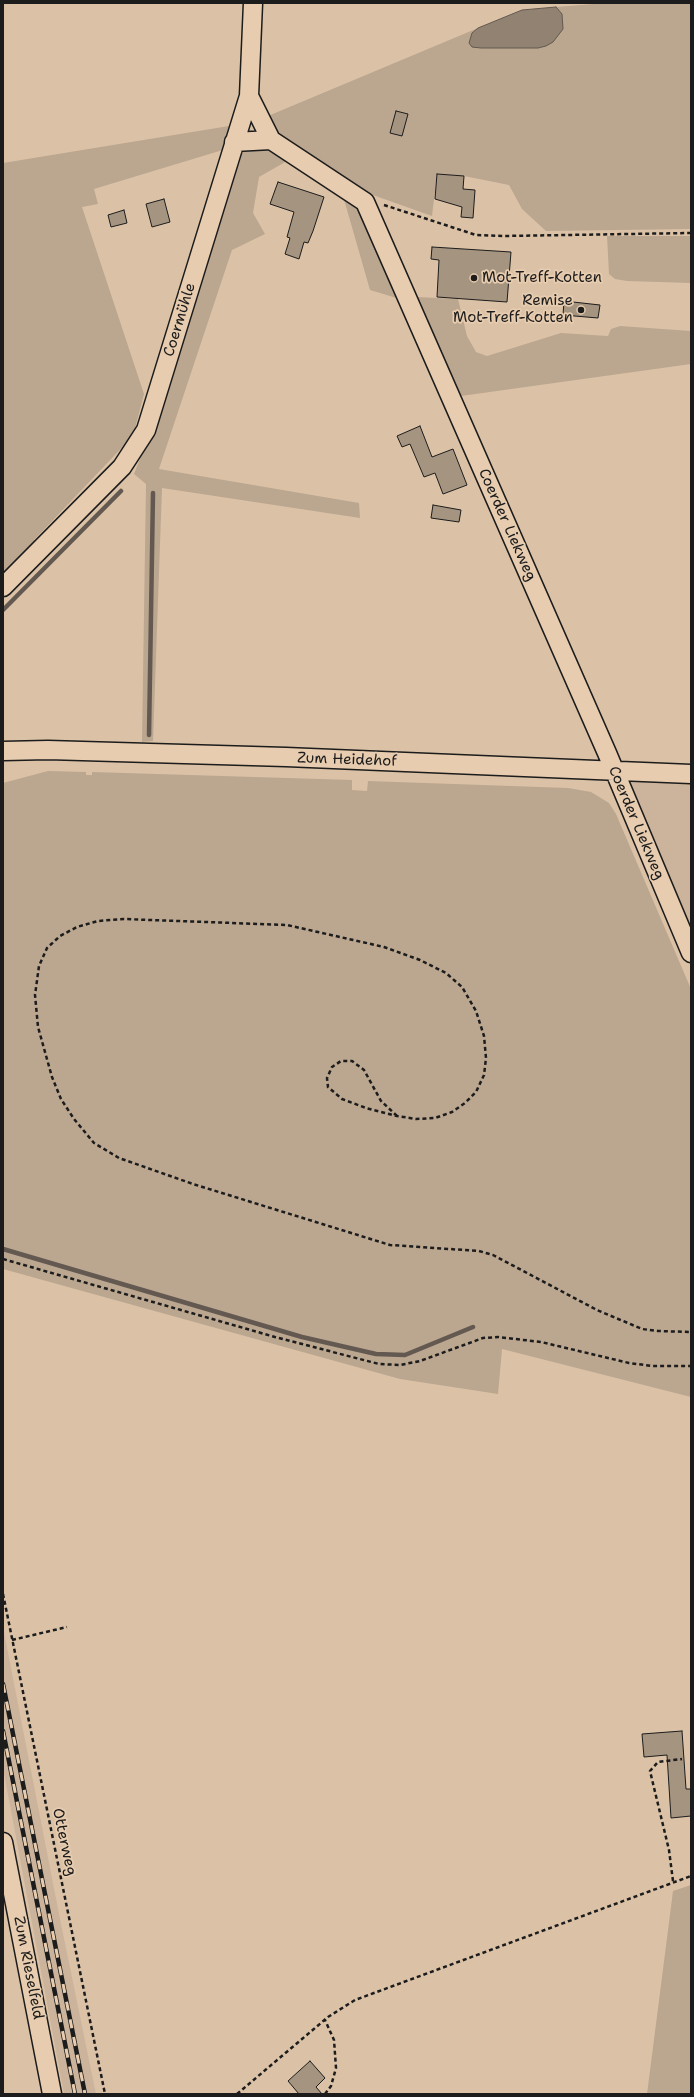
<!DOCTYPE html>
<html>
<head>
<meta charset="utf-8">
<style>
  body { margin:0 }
  #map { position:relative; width:694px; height:2097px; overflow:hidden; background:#dbc2a6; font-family:"Shantell Sans",sans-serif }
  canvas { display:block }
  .frame { position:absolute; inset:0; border:4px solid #1c1c1c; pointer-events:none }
</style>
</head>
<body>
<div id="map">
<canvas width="694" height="2097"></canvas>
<div class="frame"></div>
</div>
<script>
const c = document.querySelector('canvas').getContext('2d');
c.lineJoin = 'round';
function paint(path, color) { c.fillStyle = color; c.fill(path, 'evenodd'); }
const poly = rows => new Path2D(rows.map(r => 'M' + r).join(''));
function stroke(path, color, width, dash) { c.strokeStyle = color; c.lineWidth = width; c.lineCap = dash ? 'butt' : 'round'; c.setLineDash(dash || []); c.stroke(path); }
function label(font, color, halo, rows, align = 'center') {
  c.font = font + ' "Shantell Sans",sans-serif'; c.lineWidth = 3.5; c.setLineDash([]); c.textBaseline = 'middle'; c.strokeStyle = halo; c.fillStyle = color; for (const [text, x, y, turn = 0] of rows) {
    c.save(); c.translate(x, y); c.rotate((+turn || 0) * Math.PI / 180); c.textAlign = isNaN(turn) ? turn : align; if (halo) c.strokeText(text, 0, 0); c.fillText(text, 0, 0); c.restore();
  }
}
const built = poly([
  [626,779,691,781,691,930],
  [3,1627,60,1919,96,2094,64,2094,3,1768]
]);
const green = poly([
  [606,3,691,3,691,229,546,231,522,209,509,185,464,176,437,174,432,216,370,194,282,138,268,116,478,28,472,33,481,48,538,48,546,46,563,19,556,7],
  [229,126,226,149,94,189,98,204,82,207,144,394,133,436,34,540,23,529,37,543,3,576,3,163],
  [255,144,287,161,259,177,253,213,265,234,232,250,159,469,359,503,360,518,162,488,153,741,142,742,146,484,134,474,152,429,242,145],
  [343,196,361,205,400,299,370,290],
  [607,236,691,236,691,283,627,281,615,279,609,274],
  [417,297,458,299,467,336,476,352,487,356,561,333,608,336,611,329,620,326,691,331,691,364,461,396],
  [48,771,86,772,86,775,92,775,92,772,352,780,352,790,367,791,368,781,568,788,591,792,609,803,616,814,691,989,691,1397,502,1349,498,1394,400,1379,3,1269,3,783],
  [691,1885,691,2094,647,2094,673,1891]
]);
const water = poly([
  [556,7,562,14,563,29,553,42,546,46,538,48,481,48,472,47,469,43,472,33,478,28,522,10,556,7]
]);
const stream = poly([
  [3,610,121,491],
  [149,735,153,493],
  [3,1249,302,1337,376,1354,405,1355,473,1327]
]);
const building = poly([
  [396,111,408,114,402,136,390,133,396,111],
  [437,174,464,176,463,189,475,190,473,218,461,217,462,207,435,199,437,174],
  [278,182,324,197,313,231,308,243,304,242,299,259,285,254,290,238,287,237,294,212,270,204,278,182],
  [164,199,170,222,152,227,146,204,164,199],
  [124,210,127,223,111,227,108,215,124,210],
  [432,247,511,252,507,302,437,297,439,260,431,259,432,247],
  [564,301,600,305,598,318,563,315,564,301],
  [420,426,432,457,453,449,467,485,443,494,435,473,424,477,410,444,402,447,397,436,420,426],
  [433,505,461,510,459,522,431,518,433,505],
  [682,1731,686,1789,691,1789,691,1816,671,1818,667,1755,644,1757,642,1734,682,1731],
  [310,2061,325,2078,316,2087,322,2094,299,2094,288,2081,310,2061]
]);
const path = poly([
  [384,205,476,235,504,236,691,233],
  [397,1116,381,1101,364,1070,352,1061,341,1061,332,1067,327,1078,328,1087,342,1099,366,1108,397,1116,416,1119,435,1118,452,1112,465,1103,476,1092,484,1075,486,1058,484,1036,476,1011,462,987,446,973,420,960,384,947,287,925,124,919,98,921,77,927,60,936,47,948,39,966,35,995,38,1027,52,1077,61,1099,74,1119,94,1143,119,1158,193,1184,390,1245,479,1251,493,1255,597,1310,642,1329,658,1331,691,1332],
  [3,1259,275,1337,379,1364,400,1365,420,1361,483,1338,498,1337,541,1342,629,1363,653,1366,691,1366],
  [3,1594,105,2094],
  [12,1640,67,1627],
  [673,1881,669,1850,650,1771,658,1762,682,1759],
  [237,2094,328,2017,355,2000,691,1876],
  [325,2094,331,2086,336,2068,334,2040,325,2020]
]);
const minor = poly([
  [249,96,271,140,365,202,607,753,691,953],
  [234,142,271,140],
  [3,587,122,467,146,430,249,96,253,3],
  [3,751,48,750,286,757,691,774],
  [3,1842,52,2094]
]);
const rail = poly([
  [3,1684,85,2094],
  [3,1731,75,2094]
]);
const markers = [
  [474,278,4,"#1c1c1c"],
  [581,310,4,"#1c1c1c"]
];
const poiNames = [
  ["Mot-Treff-Kotten",482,278],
  ["Remise",573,301,"right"],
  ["Mot-Treff-Kotten",573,318,"right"]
];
const streetNames = [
  ["Coermühle",180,320,-73],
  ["Coerder Liekweg",507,525,66],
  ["Zum Heidehof",347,760,2],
  ["Coerder Liekweg",636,823,67],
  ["Otterweg",64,1842,78],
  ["Zum Rieselfeld",28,1968,79]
];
paint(built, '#cbb49b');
paint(green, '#bba68f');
paint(water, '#928272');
stroke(water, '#635950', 1);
stroke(stream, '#635950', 4.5);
paint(building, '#a59480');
stroke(building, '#1c1c1c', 1);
stroke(minor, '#1c1c1c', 21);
stroke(path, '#1c1c1c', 2.5, [4, 3]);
stroke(minor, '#e7ccaf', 18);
stroke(rail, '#1c1c1c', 4.5);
stroke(rail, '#e7ccaf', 3, [9]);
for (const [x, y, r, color] of markers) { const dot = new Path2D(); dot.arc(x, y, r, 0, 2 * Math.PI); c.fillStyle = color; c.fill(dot); stroke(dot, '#e7ccaf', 1.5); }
label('15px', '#1c1c1c', '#e7ccaf', poiNames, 'left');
label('15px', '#1c1c1c', '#e7ccaf', streetNames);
</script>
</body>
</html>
